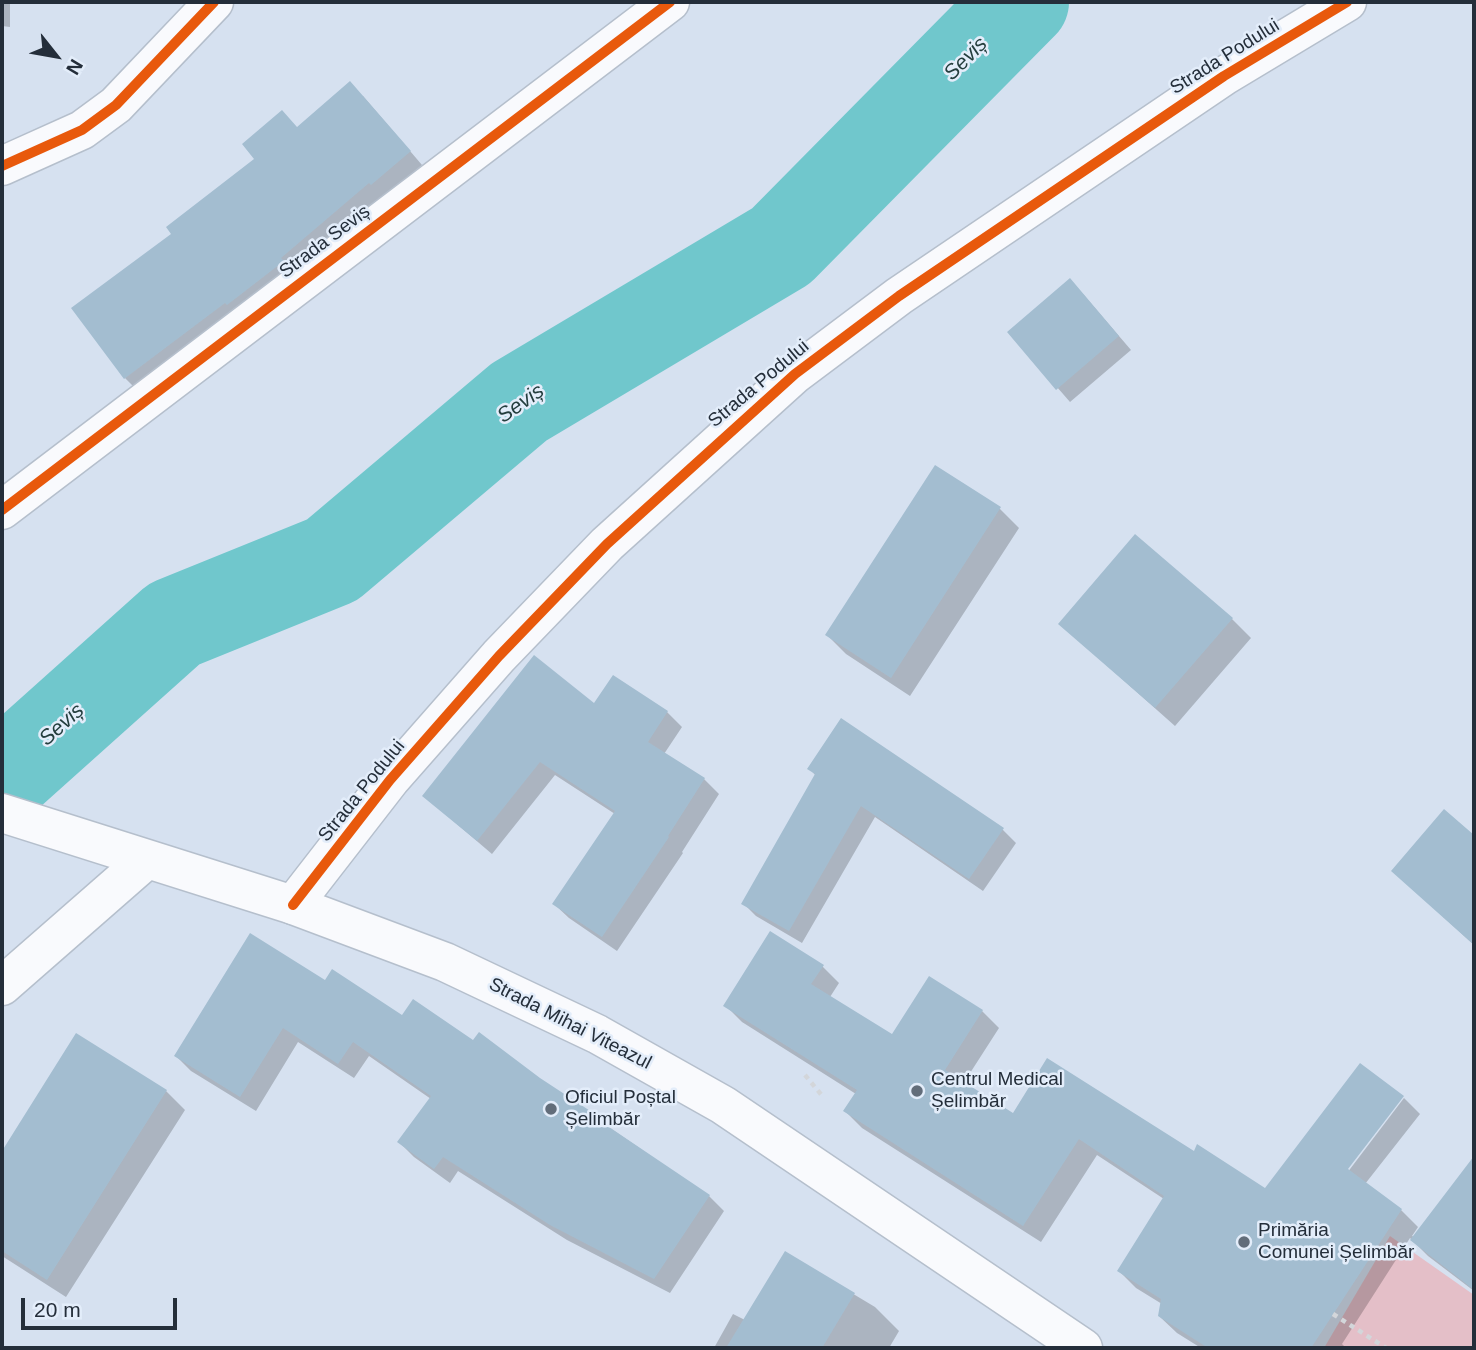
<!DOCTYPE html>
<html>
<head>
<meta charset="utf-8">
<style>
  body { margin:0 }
  #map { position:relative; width:1476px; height:1350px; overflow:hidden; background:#d6e1f0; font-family:Arial,sans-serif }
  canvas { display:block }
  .frame { position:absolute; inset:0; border:4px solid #242e3a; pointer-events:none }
  .north { position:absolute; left:21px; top:21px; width:70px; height:70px; -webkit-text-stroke:5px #e3edfa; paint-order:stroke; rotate:121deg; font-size:19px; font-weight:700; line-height:28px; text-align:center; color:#242e3a }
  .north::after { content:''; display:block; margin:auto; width:24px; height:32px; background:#242e3a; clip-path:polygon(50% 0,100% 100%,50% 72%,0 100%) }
  .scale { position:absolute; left:21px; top:1298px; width:156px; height:32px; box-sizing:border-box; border:4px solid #242e3a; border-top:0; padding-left:9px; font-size:21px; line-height:24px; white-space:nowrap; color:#242e3a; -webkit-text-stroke:5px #e3edfa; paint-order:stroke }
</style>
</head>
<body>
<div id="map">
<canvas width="1476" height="1350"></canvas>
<div class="frame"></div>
<div class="north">N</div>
<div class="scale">20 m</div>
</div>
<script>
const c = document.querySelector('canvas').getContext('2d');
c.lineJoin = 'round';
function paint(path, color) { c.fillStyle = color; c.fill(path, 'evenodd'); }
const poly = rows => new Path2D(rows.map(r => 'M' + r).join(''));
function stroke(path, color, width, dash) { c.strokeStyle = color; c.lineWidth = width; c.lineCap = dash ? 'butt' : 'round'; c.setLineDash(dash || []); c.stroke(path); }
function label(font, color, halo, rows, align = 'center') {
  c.font = font + ' Arial,sans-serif'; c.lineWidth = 5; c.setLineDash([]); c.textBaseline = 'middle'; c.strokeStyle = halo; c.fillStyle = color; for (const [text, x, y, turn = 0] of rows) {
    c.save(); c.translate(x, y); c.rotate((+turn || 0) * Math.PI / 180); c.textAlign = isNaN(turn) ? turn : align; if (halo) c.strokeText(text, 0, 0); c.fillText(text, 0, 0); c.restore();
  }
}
const green = poly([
  [1390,1236,1474,1295,1474,1348,1324,1348]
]);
const shadow = poly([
  [2,2,10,2,10,27,2,26],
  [363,96,422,165,385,197,383,195,293,272,138,391,125,378,174,234,298,129],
  [1083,294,1131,350,1070,402,1009,332],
  [936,468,1000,509,1019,528,910,696,846,654,827,635],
  [1232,619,1251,638,1175,726,1060,624],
  [594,706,667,712,682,727,664,754,704,779,719,794,682,852,683,853,617,951,569,918,554,904,615,814,555,775,492,854,424,796],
  [809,768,1003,830,1016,843,983,891,875,817,802,943,756,916,743,903,816,776],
  [1445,811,1474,837,1474,945,1393,871],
  [822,966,839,983,830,997,893,1037,982,1011,999,1028,963,1084,1013,1116,1195,1154,1266,1190,1341,1175,1344,1177,1404,1098,1420,1114,1365,1184,1401,1210,1418,1227,1412,1236,1415,1237,1453,1187,1474,1204,1474,1291,1428,1256,1410,1238,1342,1344,1346,1348,1201,1348,1177,1333,1159,1316,1162,1304,1136,1288,1119,1271,1164,1199,1097,1155,1041,1242,862,1128,845,1111,856,1094,742,1022,725,1005],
  [325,982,403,1017,473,1043,539,1079,709,1196,724,1211,670,1293,567,1240,458,1171,450,1183,414,1157,399,1142,431,1099,369,1056,354,1078,298,1042,256,1111,191,1071,176,1056],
  [77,1035,166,1091,185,1110,66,1297,2,1256,2,1154],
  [785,1253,875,1307,899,1331,889,1348,714,1348,733,1314,745,1320]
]);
const river = poly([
  [2,778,174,624,332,560,519,402,781,246,1022,2]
]);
const building = poly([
  [350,81,411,151,371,185,369,183,281,258,284,261,227,305,225,303,124,379,71,308,171,234,166,227,254,159,242,144,282,110,297,127],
  [1070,278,1119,336,1056,390,1007,332],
  [935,465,1001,507,891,678,825,635],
  [1135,534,1233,618,1155,708,1058,624],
  [534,655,594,703,613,675,668,711,648,742,705,778,668,836,669,837,602,937,552,904,615,811,540,762,477,841,422,796],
  [841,718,1004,828,969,879,861,806,789,931,741,904,815,774,807,769],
  [1444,809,1474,835,1474,945,1391,871],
  [770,931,824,965,811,984,892,1034,929,976,983,1010,945,1070,1013,1113,1047,1058,1194,1151,1197,1144,1265,1188,1360,1063,1404,1096,1348,1169,1402,1209,1311,1348,1208,1348,1158,1316,1161,1299,1117,1271,1164,1196,1079,1139,1023,1226,843,1111,857,1090,723,1006],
  [250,933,325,980,332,969,402,1015,413,999,473,1040,479,1032,540,1078,607,1122,606,1125,710,1195,654,1279,550,1225,443,1157,434,1169,397,1142,431,1096,353,1042,338,1064,283,1028,240,1097,174,1056],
  [76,1033,167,1090,47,1280,2,1251,2,1151],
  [1474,1156,1474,1290,1410,1240],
  [785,1251,855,1293,822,1348,726,1348]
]);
const path = poly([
  [805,1075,824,1098],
  [1333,1314,1386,1348]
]);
const minor = poly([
  [2,166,82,130,116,105,214,2],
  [2,510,670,2],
  [293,905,390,780,499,656,607,544,795,374,899,296,1224,76,1347,2],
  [2,986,146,860]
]);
const major = poly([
  [2,813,293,905,445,962,597,1034,723,1105,1083,1348]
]);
const cycleway = poly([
  [2,166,82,130,116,105,214,2],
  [2,510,670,2],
  [293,905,390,780,499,656,607,544,795,374,899,296,1224,76,1347,2]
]);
const markers = [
  [917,1091,7,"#626d7a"],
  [551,1109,7,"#626d7a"],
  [1244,1242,7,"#626d7a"]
];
const streetNames = [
  ["Strada Podului",1225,57,-32],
  ["Strada Seviș",325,242,-37],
  ["Strada Podului",759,384,-40],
  ["Strada Podului",362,791,-51],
  ["Strada Mihai Viteazul",570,1024,27]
];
const poiNames = [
  ["Centrul Medical",931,1080],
  ["Șelimbăr",931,1102],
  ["Oficiul Poștal",565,1098],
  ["Șelimbăr",565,1120],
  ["Primăria",1258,1231],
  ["Comunei Șelimbăr",1258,1253]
];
const waterNames = [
  ["Seviș",966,59,-45],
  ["Seviș",521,404,-35],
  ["Seviș",62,725,-42]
];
paint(green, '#e4bfc8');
paint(shadow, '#0003');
stroke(river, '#70c7cc', 94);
paint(building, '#a3bdd0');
stroke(minor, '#b5bfcc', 41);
stroke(major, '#b5bfcc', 41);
stroke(path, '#d3d6da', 4.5, [5, 5]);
stroke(minor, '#f9fafd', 38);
stroke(major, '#f9fafd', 38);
stroke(cycleway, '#e8590c', 10);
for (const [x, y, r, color] of markers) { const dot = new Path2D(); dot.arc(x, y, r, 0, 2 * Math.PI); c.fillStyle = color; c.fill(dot); stroke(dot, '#e3edfa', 2.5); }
label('19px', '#242e3a', '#e3edfa', streetNames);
label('19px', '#242e3a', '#e3edfa', poiNames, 'left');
label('italic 21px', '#243e3e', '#e3edfa', waterNames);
</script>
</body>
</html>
